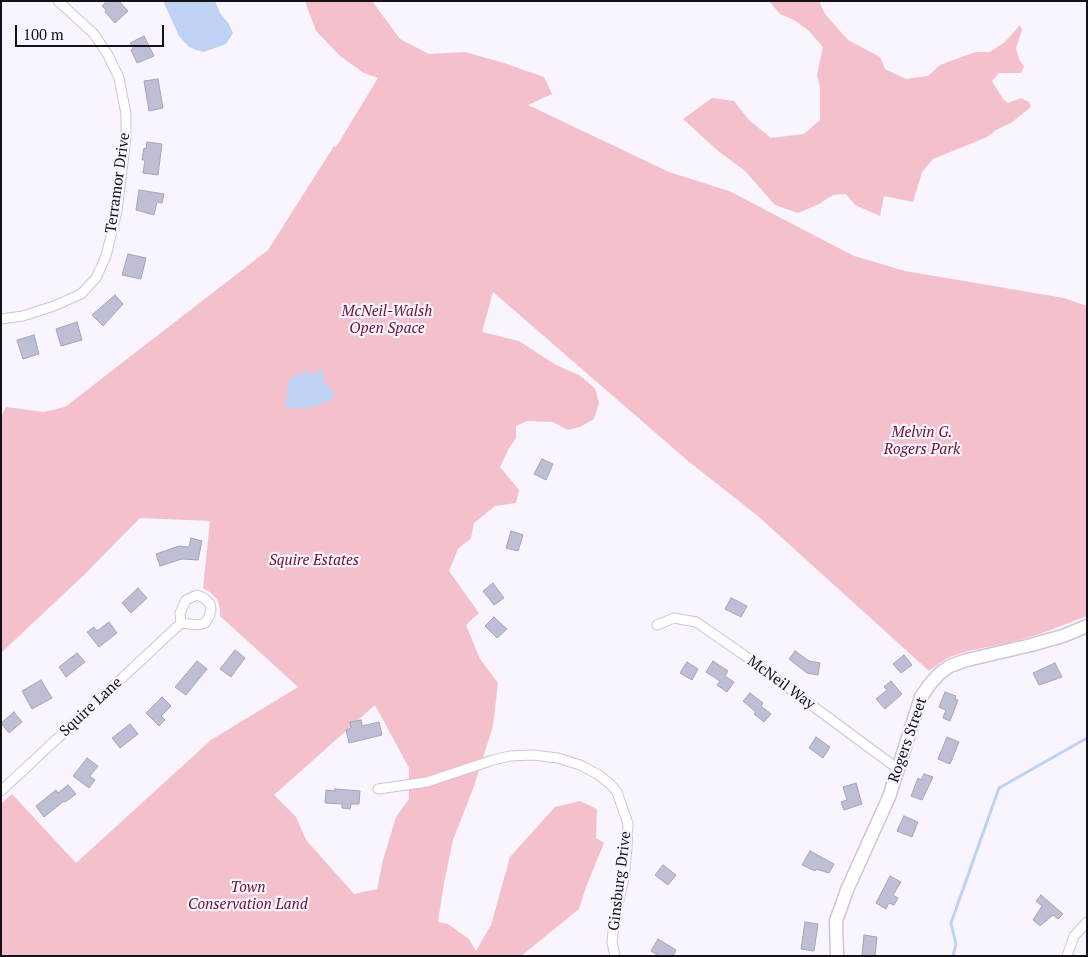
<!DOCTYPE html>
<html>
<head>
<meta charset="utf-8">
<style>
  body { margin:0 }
  #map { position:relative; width:1088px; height:957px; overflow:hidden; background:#f9f4fd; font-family:"PT Serif",serif }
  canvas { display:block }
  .frame { position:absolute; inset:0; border:2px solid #151118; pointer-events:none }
  .scale { position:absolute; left:15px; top:25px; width:149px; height:22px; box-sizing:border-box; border:2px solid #151118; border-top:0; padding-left:6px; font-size:15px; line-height:18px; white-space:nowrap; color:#151118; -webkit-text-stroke:4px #f9f4fd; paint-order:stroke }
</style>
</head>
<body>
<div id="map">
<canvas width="1088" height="957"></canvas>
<div class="frame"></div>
<div class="scale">100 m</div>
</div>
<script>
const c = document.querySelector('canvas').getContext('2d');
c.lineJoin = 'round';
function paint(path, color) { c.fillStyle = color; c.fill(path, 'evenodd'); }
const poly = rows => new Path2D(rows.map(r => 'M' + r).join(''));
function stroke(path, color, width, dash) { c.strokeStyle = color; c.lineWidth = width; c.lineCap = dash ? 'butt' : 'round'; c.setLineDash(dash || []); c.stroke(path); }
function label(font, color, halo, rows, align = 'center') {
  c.font = font + ' "PT Serif",serif'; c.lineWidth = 4.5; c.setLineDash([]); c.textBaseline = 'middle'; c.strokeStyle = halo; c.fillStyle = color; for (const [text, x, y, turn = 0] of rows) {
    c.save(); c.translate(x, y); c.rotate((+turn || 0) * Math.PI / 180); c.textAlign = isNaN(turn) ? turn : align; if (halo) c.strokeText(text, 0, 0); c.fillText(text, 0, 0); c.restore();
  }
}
const green = poly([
  [305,1,372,1,400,39,429,54,465,52,504,63,544,77,552,94,528,105,669,172,729,191,854,256,905,271,1064,298,1087,306,1087,616,1037,635,1008,643,968,651,947,658,929,671,759,517,688,461,493,292,482,332,519,341,556,365,579,375,595,388,599,403,594,419,580,427,568,430,553,422,527,421,516,426,516,438,509,448,500,467,519,490,516,503,495,506,474,523,471,538,458,549,449,571,479,613,466,625,480,659,498,683,493,726,474,786,453,840,444,883,438,922,448,924,469,939,476,951,491,925,510,857,555,807,580,801,597,809,596,838,604,843,586,887,579,909,521,956,1,956,1,804,12,794,76,863,211,740,298,687,220,616,220,608,217,599,211,593,203,588,210,521,140,518,84,575,1,653,1,417,6,407,44,412,65,407,268,250,334,146,336,147,378,78,364,73,340,56,316,31],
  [375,705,409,768,409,799,396,817,383,860,377,889,354,894,306,840,296,817,274,795],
  [769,1,819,1,825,14,848,40,880,57,885,69,906,79,928,76,940,65,961,57,976,52,990,52,1005,42,1020,25,1022,30,1016,48,1019,59,1024,66,1021,73,999,73,992,81,1003,99,1008,103,1021,98,1029,102,1031,107,1011,123,996,130,987,137,933,159,922,172,913,202,884,196,880,216,855,205,846,194,833,195,819,204,798,213,775,205,745,171,717,150,683,119,712,98,734,101,749,120,771,138,804,134,820,120,820,87,817,75,823,47,809,31,794,20,780,14]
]);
const water = poly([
  [163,1,215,1,220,13,229,24,233,33,226,44,204,52,196,50,189,47,179,36],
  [319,370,324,372,323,380,334,392,333,399,313,407,285,408,288,385,291,377,306,372,316,374]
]);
const stream = poly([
  [953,956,956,944,951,923,999,788,1087,738]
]);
const building = poly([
  [107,1,119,1,128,11,115,23,105,12,106,10,102,6,107,1],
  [144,36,154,56,137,63,131,50,133,48,130,43,144,36],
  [158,79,163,108,149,111,144,81,158,79],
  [147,142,162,144,158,175,143,173,145,160,142,160,144,148,146,149,147,142],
  [139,190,164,194,162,203,157,202,154,215,136,210,139,190],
  [128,254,146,258,141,279,122,275,128,254],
  [115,295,123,304,103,326,92,315,115,295],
  [77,322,82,340,61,346,56,329,77,322],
  [34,335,39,354,23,359,17,340,34,335],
  [542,459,553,464,546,480,534,474,542,459],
  [511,531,523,535,518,551,506,548,511,531],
  [191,538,202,541,198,560,182,559,160,566,156,554,179,546,189,547,191,538],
  [493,583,504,598,494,605,483,591,493,583],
  [138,588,147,598,131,613,122,603,138,588],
  [731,598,747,606,741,617,725,609,731,598],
  [494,617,507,629,497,638,485,626,494,617],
  [109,622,117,633,99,647,87,632,94,627,97,631,109,622],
  [235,650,245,658,231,677,220,669,235,650],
  [795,651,809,661,820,663,818,675,807,673,789,659,795,651],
  [77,653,85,662,66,677,59,667,77,653],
  [904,655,912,665,901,673,893,664,904,655],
  [197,661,207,669,186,695,175,687,197,661],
  [713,661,728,671,725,676,734,682,727,692,717,685,720,681,706,672,713,661],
  [687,662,698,669,692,680,680,673,687,662],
  [1055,663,1062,677,1039,685,1033,673,1055,663],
  [41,680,52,698,32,709,22,691,41,680],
  [891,681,902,694,885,709,876,699,887,690,884,687,891,681],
  [945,692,956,696,955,699,958,700,950,721,943,718,946,710,939,707,945,692],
  [750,693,763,703,761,706,771,714,764,722,754,714,756,712,743,701,750,693],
  [162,697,171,706,161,716,165,720,159,726,146,713,162,697],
  [14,712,22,722,9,733,1,723,14,712],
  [361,720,362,726,379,722,382,735,349,743,346,730,351,728,350,722,361,720],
  [130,724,138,734,120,748,112,738,130,724],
  [816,737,830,747,823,758,809,748,816,737],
  [947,737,959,742,950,764,938,759,947,737],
  [87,758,98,766,90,776,95,780,89,788,73,776,87,758],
  [924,774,933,777,922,800,911,796,918,778,921,780,924,774],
  [856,783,862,804,844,810,841,802,847,800,843,787,856,783],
  [68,785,76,794,65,802,64,801,44,817,36,806,56,790,58,793,68,785],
  [335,789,360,791,359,804,351,804,350,809,342,808,342,804,325,803,326,790,335,791,335,789],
  [904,816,918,822,912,837,897,831,904,816],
  [810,851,834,864,829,873,816,869,815,871,802,865,810,851],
  [663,865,676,875,668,885,655,875,663,865],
  [890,876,901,882,893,895,898,898,894,905,889,903,886,909,876,903,890,876],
  [1041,895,1063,914,1058,919,1053,915,1040,926,1033,920,1042,906,1036,901,1041,895],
  [805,922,818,924,814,951,801,949,805,922],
  [864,935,877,937,875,956,862,955,864,935],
  [658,939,676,950,673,956,659,956,651,951,658,939]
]);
const street = poly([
  [1,319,23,316,54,306,81,294,96,278,106,256,117,211,126,137,126,114,119,78,108,55,94,34,58,1],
  [197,595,204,598,210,604,211,610,209,617,205,623,198,625,181,623,180,613,186,600,197,595],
  [657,625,674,618,696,622,744,655,898,769],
  [378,789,427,782,493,760,510,756,533,755,558,758,580,765,599,775,610,784,617,792,628,824,627,848,624,878,614,922,612,942,615,956],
  [1,791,181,623],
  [1067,956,1074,936,1087,922]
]);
const secondary = poly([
  [837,956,836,921,847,890,889,797,921,697,930,684,939,674,950,666,967,660,1031,645,1063,636,1087,626]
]);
const streetNames = [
  ["Terramor Drive",118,183,-82],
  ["McNeil Way",781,683,36],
  ["Squire Lane",91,707,-43],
  ["Rogers Street",908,740,-71],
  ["Ginsburg Drive",620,881,-83]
];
const parkNames = [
  ["McNeil-Walsh",387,312],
  ["Open Space",387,329],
  ["Melvin G.",922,433],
  ["Rogers Park",922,450],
  ["Squire Estates",314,561],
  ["Town",248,888],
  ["Conservation Land",248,905]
];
paint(green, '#f4c0cc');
paint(water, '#bed3f4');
stroke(stream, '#bed3f4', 3);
paint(building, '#bebed5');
stroke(building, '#a4a4bb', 1);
stroke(street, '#d0c3d9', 11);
stroke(secondary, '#d0c3d9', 15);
stroke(street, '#fff', 9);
stroke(secondary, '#fff', 12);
label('15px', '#151118', '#f9f4fd', streetNames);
label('italic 15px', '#6d1035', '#f9f4fd', parkNames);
</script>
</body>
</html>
